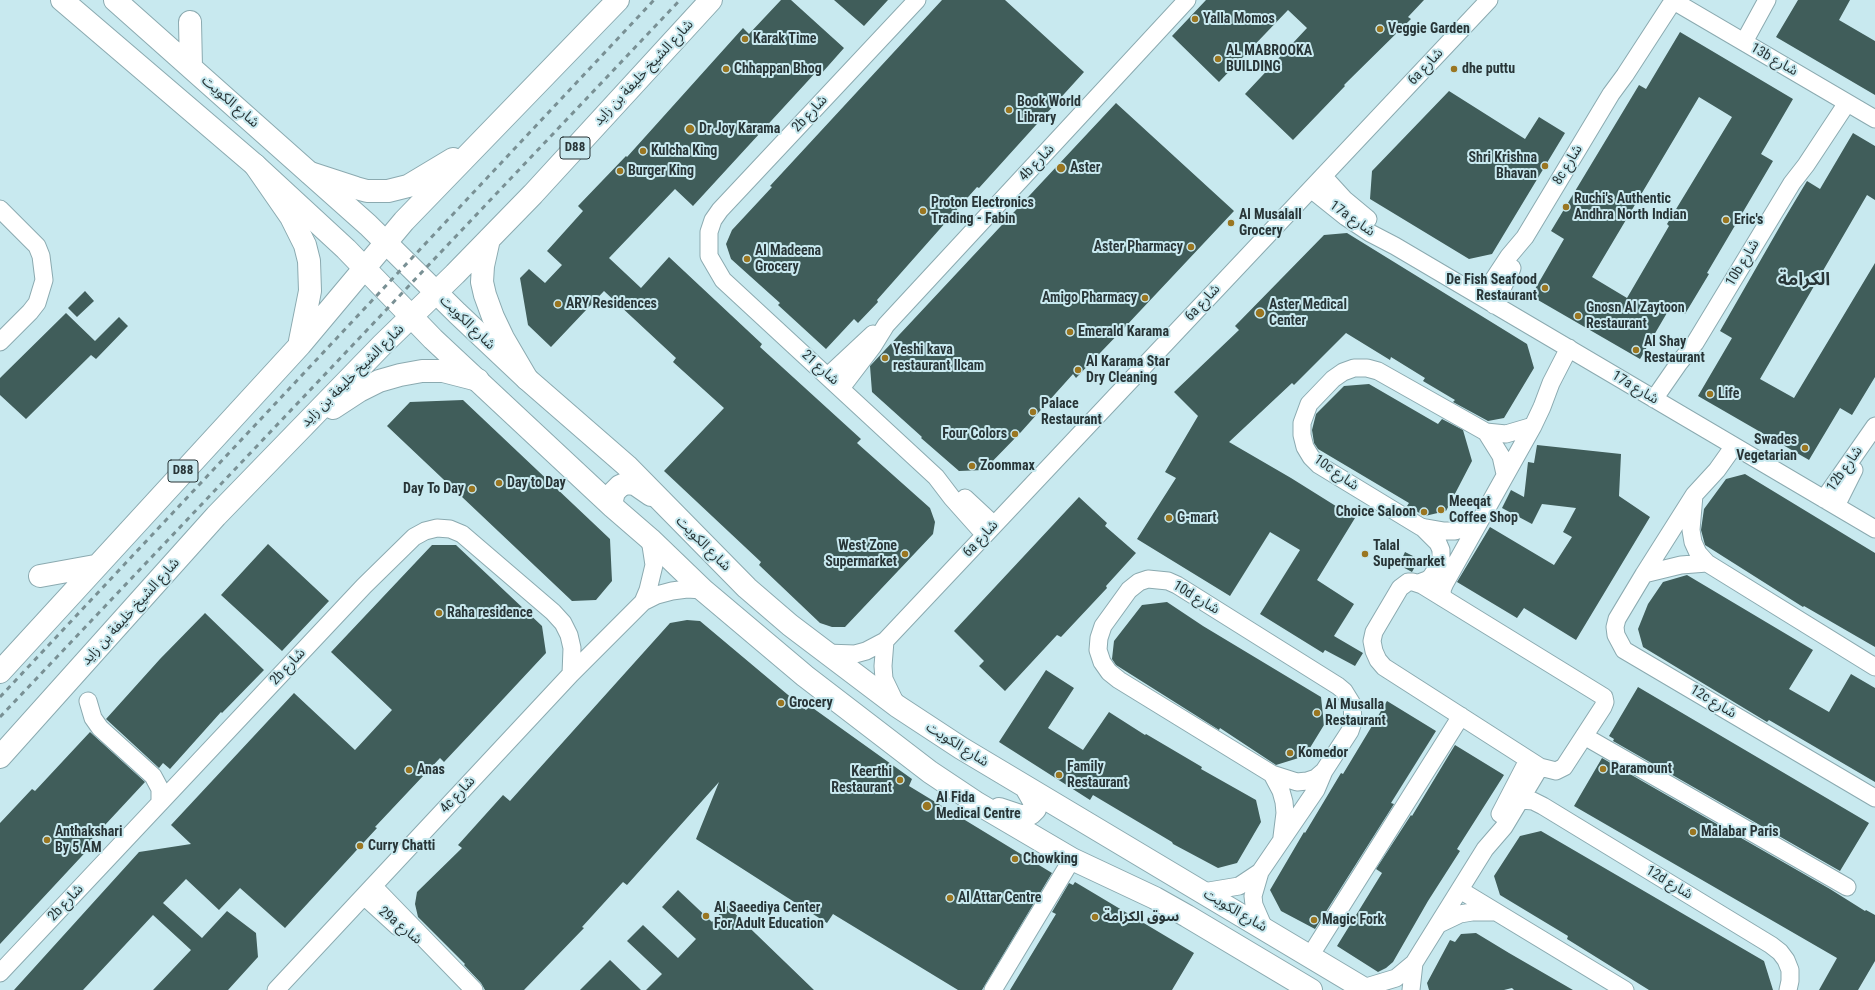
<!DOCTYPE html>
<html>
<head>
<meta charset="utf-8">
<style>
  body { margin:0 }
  canvas { display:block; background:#c8e9ef }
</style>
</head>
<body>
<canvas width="1875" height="990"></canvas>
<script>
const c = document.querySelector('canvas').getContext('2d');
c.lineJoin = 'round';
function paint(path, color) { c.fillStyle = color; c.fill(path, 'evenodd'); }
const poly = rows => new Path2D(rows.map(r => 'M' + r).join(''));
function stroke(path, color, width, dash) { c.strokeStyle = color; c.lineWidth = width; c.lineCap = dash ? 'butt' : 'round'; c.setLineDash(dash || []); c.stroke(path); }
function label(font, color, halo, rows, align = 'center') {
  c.font = font + ' "Roboto Condensed","Noto Sans Arabic",sans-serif'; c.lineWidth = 4; c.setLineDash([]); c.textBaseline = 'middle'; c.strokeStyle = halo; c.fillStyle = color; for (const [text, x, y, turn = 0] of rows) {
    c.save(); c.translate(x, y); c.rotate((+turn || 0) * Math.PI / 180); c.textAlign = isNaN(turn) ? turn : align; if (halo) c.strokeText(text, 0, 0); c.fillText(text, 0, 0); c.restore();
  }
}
const building = poly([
  [781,0,791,0,844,48,821,74,817,71,693,206,675,189,609,258,641,288,669,257,762,344,760,347,861,439,857,443,930,508,935,522,933,534,845,627,832,627,820,623,759,565,761,562,664,471,724,408,673,362,676,358,604,291,551,347,528,325,520,278,529,269,545,283,562,265,547,251,583,211,578,206,626,156,627,157,743,28,749,34],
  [834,0,888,0,864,26],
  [942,0,1005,0,1084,72,979,188,977,187,877,300,878,302,858,323,854,319,826,349,778,305,780,303,731,259,726,244,732,230,772,187,770,186],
  [1206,0,1424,0,1408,17,1411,19,1344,85,1345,86,1293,140,1245,94,1307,28,1288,10,1219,82,1172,36],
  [1798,0,1850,0,1839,20,1875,41,1875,95,1776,37],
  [1680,32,1793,99,1761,154,1773,161,1707,273,1709,274,1685,314,1671,306,1640,359,1531,296,1564,239,1551,231,1639,85,1646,89],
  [1699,97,1732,117,1667,224,1669,226,1627,298,1592,277],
  [1449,91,1525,139,1539,117,1565,133,1492,254,1469,259,1370,199,1372,171],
  [1116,103,1234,211,1125,327,1076,378,1073,374,1021,432,984,470,959,471,921,438,922,437,872,392,870,366],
  [1853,133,1875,146,1875,200,1867,195,1760,379,1794,398,1875,263,1875,377,1852,415,1840,408,1809,460,1698,396,1732,338,1720,331,1783,221,1807,181,1820,189],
  [1347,233,1527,344,1534,368,1504,418,1488,421,1453,402,1455,400,1423,381,1425,378,1391,357,1390,360,1346,333,1294,385,1292,383,1229,442,1291,478,1355,518,1317,580,1354,604,1334,636,1363,653,1355,666,1325,650,1323,653,1260,614,1300,550,1270,532,1230,596,1137,539,1176,478,1165,472,1198,416,1174,392,1239,330,1235,326,1324,235],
  [85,291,94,301,77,317,68,308],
  [66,313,95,341,119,317,128,326,96,359,91,355,26,419,0,395,0,378],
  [1369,384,1438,424,1442,419,1463,430,1472,461,1446,511,1425,516,1407,506,1409,503,1318,449,1314,443,1312,430,1316,414,1344,386],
  [463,400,610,539,612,581,596,600,572,601,387,426,410,402],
  [1537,445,1621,454,1619,496,1650,517,1576,640,1524,608,1517,618,1457,582,1490,527,1554,565,1572,537,1563,532,1576,508,1542,504,1532,524,1502,508,1511,490,1524,497,1528,462,1534,463],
  [1745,474,1875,553,1875,647,1804,606,1803,607,1705,545,1701,530,1704,509,1726,479],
  [1079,497,1107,523,1105,526,1136,553,1106,586,1107,588,1061,637,1057,635,1005,691,979,666,984,661,954,631],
  [268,544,329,601,282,651,221,595],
  [432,545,456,545,542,626,546,653,491,712,444,762,440,758,375,827,377,828,285,928,240,888,219,910,186,879,163,903,202,938,227,911,256,933,258,957,228,990,153,990,191,950,153,915,83,990,14,990,139,852,191,844,171,825,294,693,355,750,392,710,331,652],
  [1405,552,1419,559,1412,572,1399,565],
  [1687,575,1813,650,1789,689,1829,712,1851,674,1875,688,1875,782,1769,720,1767,722,1643,647,1638,629,1648,604,1663,582],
  [1167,602,1203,626,1321,697,1324,725,1305,756,1276,765,1220,728,1219,730,1116,665,1112,659,1114,641,1142,605],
  [205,613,264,670,222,713,221,712,170,769,163,763,159,768,106,719,160,659],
  [687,620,700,621,806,710,810,706,912,779,909,786,1052,873,982,990,958,990,833,914,827,923,696,839,719,782,627,885,623,882,582,927,584,928,524,990,485,990,481,983,464,965,465,964,418,917,415,904,417,892,462,848,458,845,503,795,510,801,670,623],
  [1046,670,1074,688,1048,728,1083,750,1109,712,1145,735,1146,734,1202,767,1201,769,1256,800,1261,822,1237,863,1218,868,1173,844,1172,842,1093,795,1090,800,999,742],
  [1638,687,1869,823,1840,871,1613,741,1614,739,1609,736],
  [1387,701,1436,731,1391,803,1394,804,1315,929,1281,911,1270,890,1304,832,1305,833,1341,773,1343,774],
  [90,732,145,782,91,840,94,843,0,944,0,823,32,789,35,791],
  [1455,745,1504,775,1457,849,1460,851,1428,901,1393,962,1386,968,1378,972,1337,946,1382,873,1376,869,1411,815,1412,816],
  [1602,758,1830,889,1865,911,1866,910,1875,915,1875,961,1858,990,1819,990,1837,958,1574,806],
  [1541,831,1764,961,1773,990,1649,990,1567,939,1568,936,1500,895,1494,876,1520,836],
  [1075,882,1194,953,1172,990,1010,990,1056,914,1052,912,1069,883,1073,885],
  [678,890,712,922,727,906,814,990,646,990,662,974,627,941,643,925,678,958,696,939,662,907],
  [1476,933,1509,953,1573,990,1514,990,1512,988,1504,990,1429,990,1427,983,1450,940,1455,942,1461,934],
  [610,960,641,990,580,990]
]);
const street = poly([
  [917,0,720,210,713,220,709,232,709,256,723,280,936,477,952,498,985,535],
  [1672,0,1875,119],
  [1744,42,1767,0],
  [1323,176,1344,199,1368,219],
  [1311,189,1346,217,1370,233,1395,246,1875,529],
  [0,209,37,246,41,256,44,280,37,303,30,312,0,342],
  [1482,297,1509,256,1525,237,1611,94,1625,75,1673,1],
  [1494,305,1512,268],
  [828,376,873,334],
  [841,388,873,346,886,325,1187,0],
  [1654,399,1679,363,1695,343,1792,183,1806,165,1847,103],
  [1486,432,1501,456,1505,474],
  [1694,495,1717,470,1734,446],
  [965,498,994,525],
  [1824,499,1875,426],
  [1836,506,1854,470],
  [1478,523,1455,531,1444,531,1421,527,1319,465,1311,457,1305,447,1302,435,1302,423,1309,404,1333,379,1343,372,1354,368,1367,368,1378,371,1486,432,1506,434,1533,426],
  [1644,574,1681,565,1707,563],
  [1148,579,1168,581,1177,585,1338,686,1344,691,1352,704,1353,722,1350,731,1324,771,1316,778,1307,781,1297,782,1272,774,1119,680,1109,672,1102,662,1098,650,1099,638,1103,626,1129,590,1139,582,1148,579],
  [1408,582,1413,582,1422,585,1604,697,1605,702,1603,707,1564,767,1556,771,1540,767,1384,667,1378,660,1374,651,1372,641,1374,632,1400,588,1408,582],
  [1419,583,1427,580,1431,577,1439,565,1441,558,1441,550,1438,543,1422,527],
  [1443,598,1442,590,1445,583,1533,426,1542,407,1551,383,1569,348],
  [643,602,657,595,672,591,687,589,703,590],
  [885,641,883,666,884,679,896,704],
  [826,653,855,654,866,651,885,641,1489,0],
  [1875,667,1707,563,1698,553,1693,542,1691,530,1694,495,1644,574,1617,619,1615,627,1616,635,1624,650,1875,798],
  [88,701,93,718,100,728,153,776,160,789,160,803],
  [1584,736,1847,887],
  [1272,774,1281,791,1284,802,1285,813,1282,837],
  [1521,800,1533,801,1543,806,1771,945,1780,952,1786,960,1790,970,1790,981,1788,990],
  [1500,814,1528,760],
  [373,886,474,990],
  [1460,890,1625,990],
  [1203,892,1239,886,1260,872],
  [364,896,398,927],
  [1439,924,1460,914,1472,912,1494,912],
  [1264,928,1254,905,1253,896,1260,872,1316,790,1324,771],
  [1310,956,1461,716],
  [0,973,364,586,414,537,425,531,437,528,450,529,462,534,553,612,563,623,569,635,572,648,571,674],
  [1363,988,1396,978,1414,963,1485,849,1504,827,1540,767],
  [276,990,571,674,643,602,648,590,654,565,650,539],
  [993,990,1072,859],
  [1411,990,1414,963]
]);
const secondary = poly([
  [62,0,255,165,346,249,433,339,613,507,650,539,703,590,805,676,930,772,975,802,1072,859,1155,898,1187,916,1311,990],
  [115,0,368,225,457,313,527,379,627,466,747,588,790,625,897,706,961,748,1366,990],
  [190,22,191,67],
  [613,507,612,500,614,492,620,486,627,483,635,484,651,495],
  [999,809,1020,816,1026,816,1031,813,1035,809,1035,803,1027,789]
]);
const primary = poly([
  [255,165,291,217,305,245,309,261,310,291,300,341],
  [310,173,356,188,367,191,388,191,408,186,453,159],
  [489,239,483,266,482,282,485,295,493,317,503,338,527,379],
  [333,408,359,391,379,381,400,375,422,371,443,371,478,380],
  [40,576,95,566],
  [0,672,300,345,404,221,618,0],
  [0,757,216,516,382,345,455,274,533,194,711,0]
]);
const rail = poly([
  [0,697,654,0],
  [0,717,680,0]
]);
const markers = [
  [1195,19,4,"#9a7621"],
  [1380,29,4,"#9a7621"],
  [745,39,4,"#9a7621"],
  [1218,59,4,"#9a7621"],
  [726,69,4,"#9a7621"],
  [1454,69,4,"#9a7621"],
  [1009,110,4,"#9a7621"],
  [690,129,5,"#9a7621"],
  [643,151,4,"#9a7621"],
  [1545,166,4,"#9a7621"],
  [1061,168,5,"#9a7621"],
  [620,171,4,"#9a7621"],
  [1566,207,4,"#9a7621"],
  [923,211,4,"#9a7621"],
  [1726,220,4,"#9a7621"],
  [1231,223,4,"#9a7621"],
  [1191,247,4,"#9a7621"],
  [747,259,4,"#9a7621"],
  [1545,288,4,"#9a7621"],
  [1145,298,4,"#9a7621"],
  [558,304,4,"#9a7621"],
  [1260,313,5,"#9a7621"],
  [1578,316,4,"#9a7621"],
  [1070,332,4,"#9a7621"],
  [1636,350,4,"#9a7621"],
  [885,358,4,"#9a7621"],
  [1078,370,4,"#9a7621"],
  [1710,394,4,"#9a7621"],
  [1033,412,4,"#9a7621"],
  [1015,434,4,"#9a7621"],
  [1805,448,4,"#9a7621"],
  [972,466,4,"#9a7621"],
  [499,483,4,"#9a7621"],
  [472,489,4,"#9a7621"],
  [1441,510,4,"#9a7621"],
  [1424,512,4,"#9a7621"],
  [1169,518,4,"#9a7621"],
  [905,554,4,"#9a7621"],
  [1365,554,4,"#9a7621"],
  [439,613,4,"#9a7621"],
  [781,703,4,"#9a7621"],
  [1317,713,4,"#9a7621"],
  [1290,753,4,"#9a7621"],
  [1603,769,4,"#9a7621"],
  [409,770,4,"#9a7621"],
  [1059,775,4,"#9a7621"],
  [900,780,4,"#9a7621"],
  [927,806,5,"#9a7621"],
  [1693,832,4,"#9a7621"],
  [47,840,4,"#9a7621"],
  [360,846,4,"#9a7621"],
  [1015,859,4,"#9a7621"],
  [950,898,4,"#9a7621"],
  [706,916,4,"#9a7621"],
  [1095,917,4,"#9a7621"],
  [1314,920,4,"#9a7621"]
];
const shields = [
  [575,148,30],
  [183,471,30]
];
const shieldNames = [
  ["D88",575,148],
  ["D88",183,471]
];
const poiNames = [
  ["Yalla Momos",1203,19],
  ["Veggie Garden",1388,29],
  ["Karak Time",753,39],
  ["AL MABROOKA",1226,51],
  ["BUILDING",1226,67],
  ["Chhappan Bhog",734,69],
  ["dhe puttu",1462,69],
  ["Book World",1017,102],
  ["Library",1017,118],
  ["Dr Joy Karama",699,129],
  ["Kulcha King",651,151],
  ["Shri Krishna",1537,158,"right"],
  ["Bhavan",1537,174,"right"],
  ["Aster",1070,168],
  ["Burger King",628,171],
  ["Ruchi's Authentic",1574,199],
  ["Andhra North Indian",1574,215],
  ["Proton Electronics",931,203],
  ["Trading - Fabin",931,219],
  ["Al Musalall",1239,215],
  ["Grocery",1239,231],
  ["Eric's",1734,220],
  ["Aster Pharmacy",1183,247,"right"],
  ["Al Madeena",755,251],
  ["Grocery",755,267],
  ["De Fish Seafood",1537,280,"right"],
  ["Restaurant",1537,296,"right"],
  ["Amigo Pharmacy",1137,298,"right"],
  ["ARY Residences",566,304],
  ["Aster Medical",1269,305],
  ["Center",1269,321],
  ["Gnosn Al Zaytoon",1586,308],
  ["Restaurant",1586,324],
  ["Emerald Karama",1078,332],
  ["Al Shay",1644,342],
  ["Restaurant",1644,358],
  ["Yeshi kava",893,350],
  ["restaurant llcam",893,366],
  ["Al Karama Star",1086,362],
  ["Dry Cleaning",1086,378],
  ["Life",1718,394],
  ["Palace",1041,404],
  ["Restaurant",1041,420],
  ["Four Colors",1007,434,"right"],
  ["Swades",1797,440,"right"],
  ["Vegetarian",1797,456,"right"],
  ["Zoommax",980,466],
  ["Day to Day",507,483],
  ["Day To Day",464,489,"right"],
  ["Meeqat",1449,502],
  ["Coffee Shop",1449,518],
  ["Choice Saloon",1416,512,"right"],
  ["G-mart",1177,518],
  ["West Zone",897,546,"right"],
  ["Supermarket",897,562,"right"],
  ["Talal",1373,546],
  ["Supermarket",1373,562],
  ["Raha residence",447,613],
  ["Grocery",789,703],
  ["Al Musalla",1325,705],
  ["Restaurant",1325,721],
  ["Komedor",1298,753],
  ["Family",1067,767],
  ["Restaurant",1067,783],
  ["Paramount",1611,769],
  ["Anas",417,770],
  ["Keerthi",892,772,"right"],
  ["Restaurant",892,788,"right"],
  ["Al Fida",936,798],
  ["Medical Centre",936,814],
  ["Anthakshari",55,832],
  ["By 5 AM",55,848],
  ["Malabar Paris",1701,832],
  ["Curry Chatti",368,846],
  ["Chowking",1023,859],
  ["Al Attar Centre",958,898],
  ["Al Saeediya Center",714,908],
  ["For Adult Education",714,924],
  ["سوق الكرامة",1103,917],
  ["Magic Fork",1322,920]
];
const streetNames = [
  ["13b شارع",1774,60,30],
  ["6a شارع",1426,67,-47],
  ["شارع الشيخ خليفة بن زايد",644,73,-47],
  ["شارع الكويت",230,102,41],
  ["2b شارع",810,114,-47],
  ["4b شارع",1037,163,-47],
  ["8c شارع",1568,165,-59],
  ["17a شارع",1352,219,35],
  ["10b شارع",1743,263,-59],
  ["6a شارع",1203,303,-47],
  ["شارع الكويت",467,323,44],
  ["شارع 21",820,368,42],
  ["شارع الشيخ خليفة بن زايد",353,376,-45],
  ["17a شارع",1635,388,31],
  ["12b شارع",1845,469,-55],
  ["10c شارع",1336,473,35],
  ["6a شارع",981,539,-47],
  ["شارع الكويت",703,544,45],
  ["10d شارع",1196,598,31],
  ["شارع الشيخ خليفة بن زايد",131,612,-48],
  ["2b شارع",288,667,-47],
  ["12c شارع",1713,702,31],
  ["شارع الكويت",957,745,32],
  ["4c شارع",458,795,-47],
  ["12d شارع",1669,883,31],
  ["2b شارع",66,903,-47],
  ["شارع الكويت",1235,911,30],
  ["29a شارع",400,926,39]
];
const districtNames = [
  ["الكرامة",1804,280]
];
paint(building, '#405d5a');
stroke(street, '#8baab0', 19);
stroke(secondary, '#8baab0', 24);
stroke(primary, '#8baab0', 24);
stroke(street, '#fff', 17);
stroke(secondary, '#fff', 22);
stroke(primary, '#fff', 22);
stroke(rail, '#799094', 3, [5, 5]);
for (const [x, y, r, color] of markers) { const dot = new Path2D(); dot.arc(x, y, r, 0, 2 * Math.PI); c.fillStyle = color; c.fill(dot); stroke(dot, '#c8e9ef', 1.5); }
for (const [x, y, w] of shields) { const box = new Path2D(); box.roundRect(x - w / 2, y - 11, w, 22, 3); c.fillStyle = '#c8e9ef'; c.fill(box); stroke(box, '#283537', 1); }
label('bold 13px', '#283537', null, shieldNames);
label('bold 14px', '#283537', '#c8e9ef', poiNames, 'left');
label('14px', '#283537', '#c8e9ef', streetNames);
label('bold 18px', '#283537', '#c8e9ef', districtNames);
</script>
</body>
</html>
